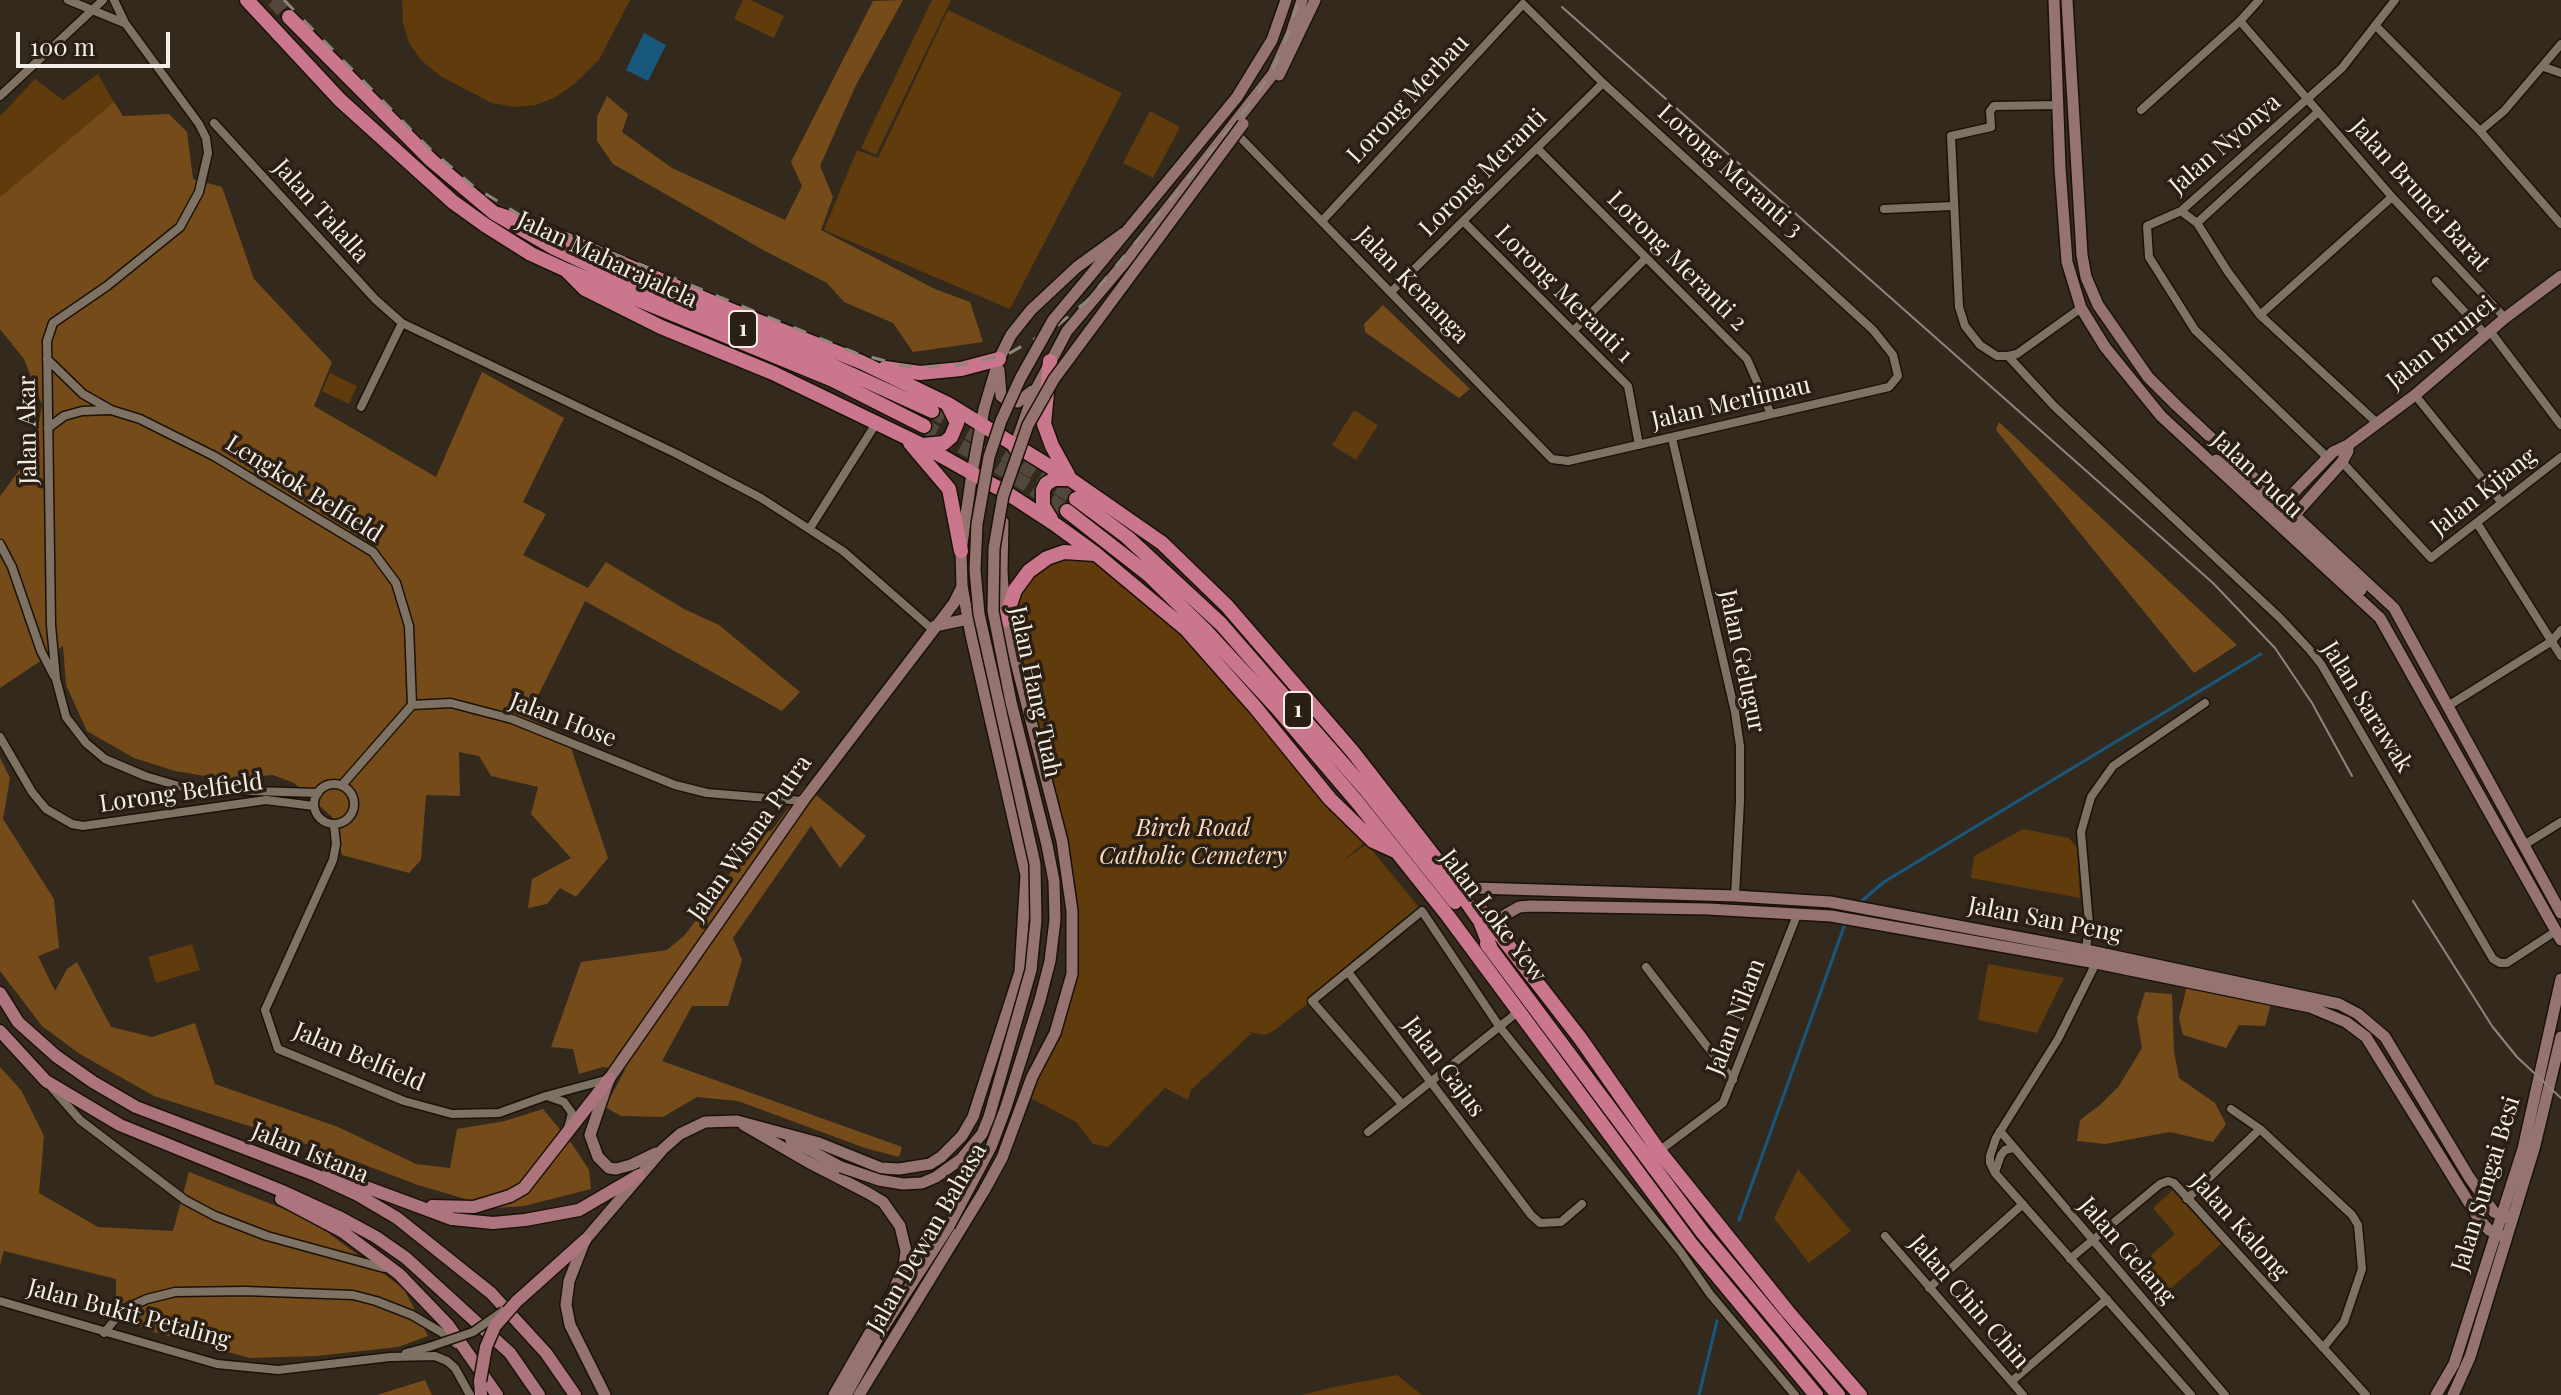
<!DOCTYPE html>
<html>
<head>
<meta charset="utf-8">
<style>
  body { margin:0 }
  #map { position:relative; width:2561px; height:1395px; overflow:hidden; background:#34291d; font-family:"Playfair Display",serif }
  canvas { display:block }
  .scale { position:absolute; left:16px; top:32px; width:154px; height:36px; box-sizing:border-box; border:4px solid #f5eee6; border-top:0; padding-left:10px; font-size:24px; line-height:28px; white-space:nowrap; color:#f5eee6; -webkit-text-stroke:6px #2a1f14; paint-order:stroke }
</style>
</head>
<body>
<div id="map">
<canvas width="2561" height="1395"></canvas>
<div class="scale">100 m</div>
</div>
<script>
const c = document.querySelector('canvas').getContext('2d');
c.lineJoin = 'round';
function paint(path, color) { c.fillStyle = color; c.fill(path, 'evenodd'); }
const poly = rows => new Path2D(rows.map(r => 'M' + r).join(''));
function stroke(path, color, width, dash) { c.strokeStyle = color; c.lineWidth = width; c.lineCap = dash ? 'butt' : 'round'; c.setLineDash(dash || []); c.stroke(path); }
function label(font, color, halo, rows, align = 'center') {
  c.font = font + ' "Playfair Display",serif'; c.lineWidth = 7; c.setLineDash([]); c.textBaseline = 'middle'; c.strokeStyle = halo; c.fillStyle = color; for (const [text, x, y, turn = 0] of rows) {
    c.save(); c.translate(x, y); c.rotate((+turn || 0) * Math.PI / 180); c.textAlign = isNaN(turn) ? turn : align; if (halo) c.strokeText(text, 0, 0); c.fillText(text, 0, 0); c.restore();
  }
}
const green = poly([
  [402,0,630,0,599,60,572,86,554,98,536,105,515,107,492,103,440,76,421,60,409,43,403,23],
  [743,0,751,0,784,16,774,38,734,19],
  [932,0,951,0,876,155,861,148],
  [948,10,1122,93,1010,309,824,230,857,150,878,158],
  [98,74,114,102,0,197,0,116,35,79,63,100],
  [1150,111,1180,127,1153,178,1123,163],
  [330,373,357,386,349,404,322,391],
  [1354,410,1378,425,1356,460,1332,445],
  [1072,552,1096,554,1169,620,1277,733,1364,843,1340,863,1367,844,1422,911,1275,1030,1266,1035,1248,1032,1251,1034,1191,1090,1188,1100,1165,1088,1108,1147,1093,1144,1076,1122,1025,1095,1055,1033,1072,974,1072,911,1043,766,1012,645,1012,599,1036,566],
  [2023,829,2069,838,2077,848,2080,898,1971,878,1974,856],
  [192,944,200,970,156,983,148,957],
  [1988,964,2064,978,2037,1033,1978,1020],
  [1798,1169,1851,1231,1809,1263,1774,1218],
  [2173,1190,2221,1244,2157,1301,2132,1272,2175,1234,2153,1208],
  [1397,1375,1422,1395,1301,1395,1339,1386]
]);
const forest = poly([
  [903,0,856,85,820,166,833,197,821,230,935,289,970,302,983,342,913,352,893,323,844,302,827,283,765,251,613,164,597,141,597,117,607,96,628,114,622,132,672,168,785,220,802,186,791,162,873,1],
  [114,102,123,116,169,114,187,132,193,179,222,187,254,279,332,362,314,406,436,477,482,372,564,418,523,502,546,514,523,555,588,588,606,562,684,609,719,625,800,692,782,711,585,601,527,718,567,736,608,858,576,897,560,888,547,904,528,908,532,879,571,858,531,814,538,787,491,776,479,756,459,752,460,796,426,795,421,860,409,873,342,855,332,817,294,783,273,775,223,779,175,771,134,758,87,731,66,685,63,646,0,688,0,496,34,451,42,405,24,359,0,329,0,197],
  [1383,305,1470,389,1459,398,1365,332,1364,324],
  [1999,422,2237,645,2194,673,1996,430],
  [0,758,10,778,3,819,54,899,59,948,38,956,55,991,67,969,77,962,111,1027,152,1037,195,1023,215,1084,338,1127,416,1164,450,1168,457,1129,505,1121,543,1109,572,1144,589,1170,591,1189,524,1206,496,1208,418,1185,328,1151,154,1096,80,1054,42,1026,0,971],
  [805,786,866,836,840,868,811,826,733,938,742,960,728,1006,692,1006,662,1061,902,1147,899,1157,865,1148,738,1101,697,1097,663,1117,621,1116,605,1107,625,1070,603,1067,579,1074,573,1049,551,1047,581,962,667,950,685,935,758,835,772,830],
  [2187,986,2271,1003,2265,1026,2239,1025,2226,1048,2183,1035,2179,1018],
  [2145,992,2172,994,2174,1051,2179,1078,2215,1103,2226,1124,2213,1142,2170,1132,2105,1144,2077,1141,2080,1120,2100,1105,2119,1086,2142,1048,2137,1018],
  [0,1067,21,1090,44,1136,39,1193,98,1227,173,1231,189,1172,289,1211,323,1229,404,1289,428,1336,398,1347,316,1356,250,1358,143,1329,116,1302,116,1279,4,1251,0,1265],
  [425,1380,432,1395,377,1395]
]);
const water = poly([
  [644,33,666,45,648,81,626,70]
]);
const stream = poly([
  [1857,905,1884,882,2261,654],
  [1739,1220,1846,921],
  [1699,1395,1717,1321]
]);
const highwayTunnel = poly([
  [273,0,289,17],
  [932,411,1002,452,1076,499],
  [924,426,997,466,1067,511]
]);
const street = poly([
  [68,0,124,23],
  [114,0,125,23,199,124,206,138,208,153,199,192,180,227,107,286,53,323,47,341,51,625,56,679,66,717,86,743,105,759,145,776,189,789,318,793],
  [2240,21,2392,197,2505,318],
  [2376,26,2480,131,2561,224],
  [2544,67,2561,73],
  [0,96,103,0],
  [2058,105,1994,106,1990,111,1991,127,1951,136,1959,307,1965,326,1980,345,1997,356,2008,356,2017,354,2081,308],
  [2141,110,2240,21,2259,0],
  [214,123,375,299,402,323],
  [1234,131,1552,459,1568,461,1889,387,1898,376,1893,355,1873,330,1603,83,1523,4,1322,221],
  [2480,131,2504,111,2561,44],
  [1537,148,1747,359,1771,414],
  [1884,209,1953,206],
  [2181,211,2197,223,2228,272,2260,315,2376,422],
  [1463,221,1628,386,1639,445],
  [2197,223,2318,112],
  [2436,281,2486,335],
  [1391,292,1603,83],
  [2260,315,2392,197],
  [1573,331,1646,258],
  [2490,331,2561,425],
  [2008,356,2054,406,2280,618,2309,649,2321,664,2493,959,2500,963,2507,963,2556,931],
  [47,359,83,394,111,410,140,419,214,456,373,552,396,583,409,626,412,705],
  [2415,395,2502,503],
  [361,407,402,323,677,454,761,498,843,551,932,629],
  [48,428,64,416,82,411,110,410],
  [1672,438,1735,712,1740,746,1740,801,1735,896],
  [2327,457,2195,330,2149,257,2147,226,2181,211,2342,68,2395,0],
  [2342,462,2431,558,2561,457],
  [2477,523,2561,656],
  [810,528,877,422],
  [0,544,12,567,41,651,54,676],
  [2448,706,2552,641,2561,630],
  [0,737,32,792,46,809,72,824,83,826,266,800,314,806],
  '314 804a20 20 0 1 1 40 0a20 20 0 1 1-40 0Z',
  [342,785,412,705,451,703,512,719,675,785,707,793,803,801],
  [334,825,336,844,333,860,265,1010,278,1049,404,1101,452,1114,499,1113,546,1096,609,1079],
  [2524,845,2561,822],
  [2086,950,2089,924,2081,832,2091,797,2113,766,2205,703],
  [2096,963,2058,1039,1996,1138,1990,1156,1990,1163,1995,1173,2191,1395],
  [1646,967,1733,1080],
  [1348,972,1531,1215,1540,1223,1561,1222,1582,1204],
  [52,1088,80,1120,185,1200,215,1216,267,1236,384,1268],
  [547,1096,564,1102,572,1113,568,1128],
  [1402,1104,1312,1001,1422,911,1499,1026,1680,1251,1710,1294,1795,1395],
  [2231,1109,2260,1129,2352,1215,2358,1225,2362,1269,2344,1322,2323,1348],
  [2000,1131,2225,1395],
  [1368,1132,1519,1011],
  [1659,1151,1723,1103,1797,915],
  [1995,1172,2001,1155,2005,1150,2013,1148],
  [2187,1199,2260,1129],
  [1885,1236,2023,1395],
  [2070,1259,2160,1184,2168,1181,2174,1183,2366,1395],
  [1929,1288,2023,1204],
  [0,1301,217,1364,278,1370,390,1357,435,1356,447,1361,455,1368,470,1395],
  [104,1333,123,1310,147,1299,175,1292,245,1291,353,1295,376,1301,412,1315,446,1335,456,1344],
  [406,1353,429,1347],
  [2012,1381,2107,1299]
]);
const secondary = poly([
  [2054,0,2060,168,2067,262,2081,308,2105,347,2161,416,2380,618,2561,940],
  [2067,0,2082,255,2086,277,2098,305,2148,377,2176,405,2394,608,2561,913],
  [1279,75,1315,0],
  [1089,277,1237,97,1272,40,1286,0],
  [999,370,1001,396,1008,401,1018,402,1032,391],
  [1014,449,1033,395,1067,331,1131,255,1273,74,1291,34,1302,0],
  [2216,460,2231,469,2361,590],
  [2276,511,2333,452,2348,445,2415,395,2505,318,2561,276],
  [2291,519,2342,462,2348,451,2348,445],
  [935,626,968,619],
  [1459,881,1475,888,1735,896,1830,902,2086,950,2339,1004,2358,1014,2385,1037,2469,1177,2494,1212,2512,1220],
  [1499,934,1501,920,1505,915,1519,907,1530,906,1708,909,1831,916,2096,963,2310,1007,2346,1022,2366,1037,2479,1219,2489,1230,2506,1238],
  [744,1125,808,1162,868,1193,883,1202,900,1226,906,1251,904,1267,891,1296,834,1395],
  [791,1140,841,1167],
  [656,1153,631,1165,616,1169,609,1168,598,1157,590,1135,609,1079,803,801,954,603,962,587],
  [605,1395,570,1325,566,1305,569,1281,585,1240,663,1149,680,1134,705,1122,737,1121,819,1143,881,1168,899,1169,930,1164,941,1157,962,1136,973,1117,1020,972,1026,875,971,635,962,586,961,551,972,473,984,409,999,359,1011,335,1031,310,1077,267,1124,233],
  [846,1395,885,1325,949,1226],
  [859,1395,984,1191,1002,1158,1032,1077,1055,1033,1072,974,1072,911,1062,841,1005,620,1002,571,1003,522],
  [2436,1395,2454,1364,2523,1149,2561,979],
  [2453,1395,2470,1357,2534,1149,2561,1037]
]);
const primary = poly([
  [0,993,18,1022,56,1056,93,1082,136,1107,315,1175,358,1195,397,1218,491,1293,546,1353,575,1395],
  [0,1031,46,1081,120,1125,282,1191,341,1218,376,1237,406,1258,510,1353,539,1395],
  [328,1173,452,1219,493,1223,525,1220,579,1210,639,1175],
  [281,1199,343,1232,399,1274,448,1325,497,1395],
  [432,1206,474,1207,510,1196,524,1188,609,1079],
  [535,1285,585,1240],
  [480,1381,481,1395]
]);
const highway = poly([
  [247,0,340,100,453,202,485,225,531,254,566,270,833,380,924,426],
  [289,17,431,160,494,213,554,248,627,282,831,365,932,411],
  [494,213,535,226,728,309,861,362,948,404,1070,479,1162,543,1227,606,1353,752,1440,864,1480,921,1491,949],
  [566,270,585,289,661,327,773,373,922,445,1007,493,1056,525,1096,554,1187,630,1255,707,1330,799,1373,841,1395,851],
  [1050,361,1044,424,1052,446,1068,475],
  [885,368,920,373,961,369,999,359],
  [910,443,949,489,961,551],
  [923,445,944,443,951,437,957,423,948,405],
  [1076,499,1127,537,1221,624,1366,790,1455,902],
  [1067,511,1149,575,1206,631,1277,708,1358,803,1448,916,1691,1244,1816,1395],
  [1051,519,1043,506,1043,490,1046,484,1054,479,1070,479],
  [1005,620,1015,590,1029,571,1047,558,1064,552,1095,554],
  [1480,909,1580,1038,1659,1151,1788,1312,1860,1395],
  [1487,944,1703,1233,1838,1395]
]);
const tram = poly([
  [1562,7,2213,583,2275,648,2312,703,2352,776],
  [2413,901,2492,1026,2517,1057,2561,1098]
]);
const rail = poly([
  [284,0,429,148,473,186,520,215,856,353,903,366,924,367,956,366,1006,355,1053,329,1087,301,1246,109,1270,75,1284,45,1299,0]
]);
const streetBridge = poly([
  [429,1347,473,1332,503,1311]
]);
const secondaryBridge = poly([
  [841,1167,879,1180,903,1184,922,1183,936,1177,961,1159,982,1134,989,1117,1031,970,1036,920,1035,864,979,614,975,570,977,524,989,457,1001,421,1020,379,1053,320,1089,277],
  [949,1226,991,1147,1006,1107,1040,1000,1050,961,1055,920,1054,881,1047,845,1011,702,993,611,994,548,1003,496,1028,425,1054,379,1243,124]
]);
const primaryBridge = poly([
  [480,1381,486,1347,495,1326,517,1301,535,1285]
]);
const shields = [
  [743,329,28],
  [1298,710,28]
];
const shieldNames = [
  ["1",743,329],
  ["1",1298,710]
];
const streetNames = [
  ["Lorong Merbau",1408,99,-47],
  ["Jalan Nyonya",2225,144,-41],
  ["Lorong Meranti 3",1730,171,42],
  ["Lorong Meranti",1483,173,-45],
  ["Jalan Brunei Barat",2420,195,48],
  ["Jalan Talalla",321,211,48],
  ["Jalan Maharajalela",607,260,25],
  ["Lorong Meranti 2",1677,261,45],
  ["Jalan Kenanga",1412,285,46],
  ["Lorong Meranti 1",1564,294,45],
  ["Jalan Brunei",2441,343,-39],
  ["Jalan Merlimau",1731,403,-13],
  ["Jalan Akar",28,430,-91],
  ["Jalan Pudu",2257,475,43],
  ["Lengkok Belfield",304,489,32],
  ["Jalan Kijang",2484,492,-38],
  ["Jalan Gelugur",1742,661,78],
  ["Jalan Hang Tuah",1035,692,78],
  ["Jalan Sarawak",2367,707,58],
  ["Jalan Hose",563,720,21],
  ["Lorong Belfield",181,793,-8],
  ["Jalan Wisma Putra",750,838,-55],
  ["Jalan Loke Yew",1493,916,53],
  ["Jalan San Peng",2045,920,11],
  ["Jalan Nilam",1736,1017,-69],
  ["Jalan Belfield",359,1057,23],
  ["Jalan Gajus",1444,1067,53],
  ["Jalan Istana",310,1153,22],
  ["Jalan Sungai Besi",2486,1184,-73],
  ["Jalan Kalong",2240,1227,48],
  ["Jalan Dewan Bahasa",927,1238,-60],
  ["Jalan Gelang",2127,1251,49],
  ["Jalan Chin Chin",1969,1302,49],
  ["Jalan Bukit Petaling",129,1314,15]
];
const parkNames = [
  ["Birch Road",1193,829],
  ["Catholic Cemetery",1193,857]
];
paint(green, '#603b0b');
paint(forest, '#754c19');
paint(water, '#18587c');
stroke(stream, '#18587c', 3);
stroke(highwayTunnel, '#51473b', 14, [14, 7]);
stroke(street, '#1b1107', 11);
stroke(secondary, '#1b1107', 14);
stroke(primary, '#1b1107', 15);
stroke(highway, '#1b1107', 17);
stroke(street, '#7e7265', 8);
stroke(secondary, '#957371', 11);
stroke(primary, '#ac747d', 12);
stroke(highway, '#ca768d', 14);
stroke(tram, '#8f867c', 2);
stroke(rail, '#8f867c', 3, [14, 14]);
stroke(streetBridge, '#1b1107', 11, []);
stroke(secondaryBridge, '#1b1107', 14, []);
stroke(primaryBridge, '#1b1107', 15, []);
stroke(streetBridge, '#7e7265', 8);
stroke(secondaryBridge, '#957371', 11);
stroke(primaryBridge, '#ac747d', 12);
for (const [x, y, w] of shields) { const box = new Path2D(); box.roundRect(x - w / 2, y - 18, w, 36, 6); c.fillStyle = '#2a1f14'; c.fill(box); stroke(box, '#f5eee6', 2); }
label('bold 22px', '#f5eee6', null, shieldNames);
label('24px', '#f5eee6', '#2a1f14', streetNames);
label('italic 24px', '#fbdcbc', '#2a1f14', parkNames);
</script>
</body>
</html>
